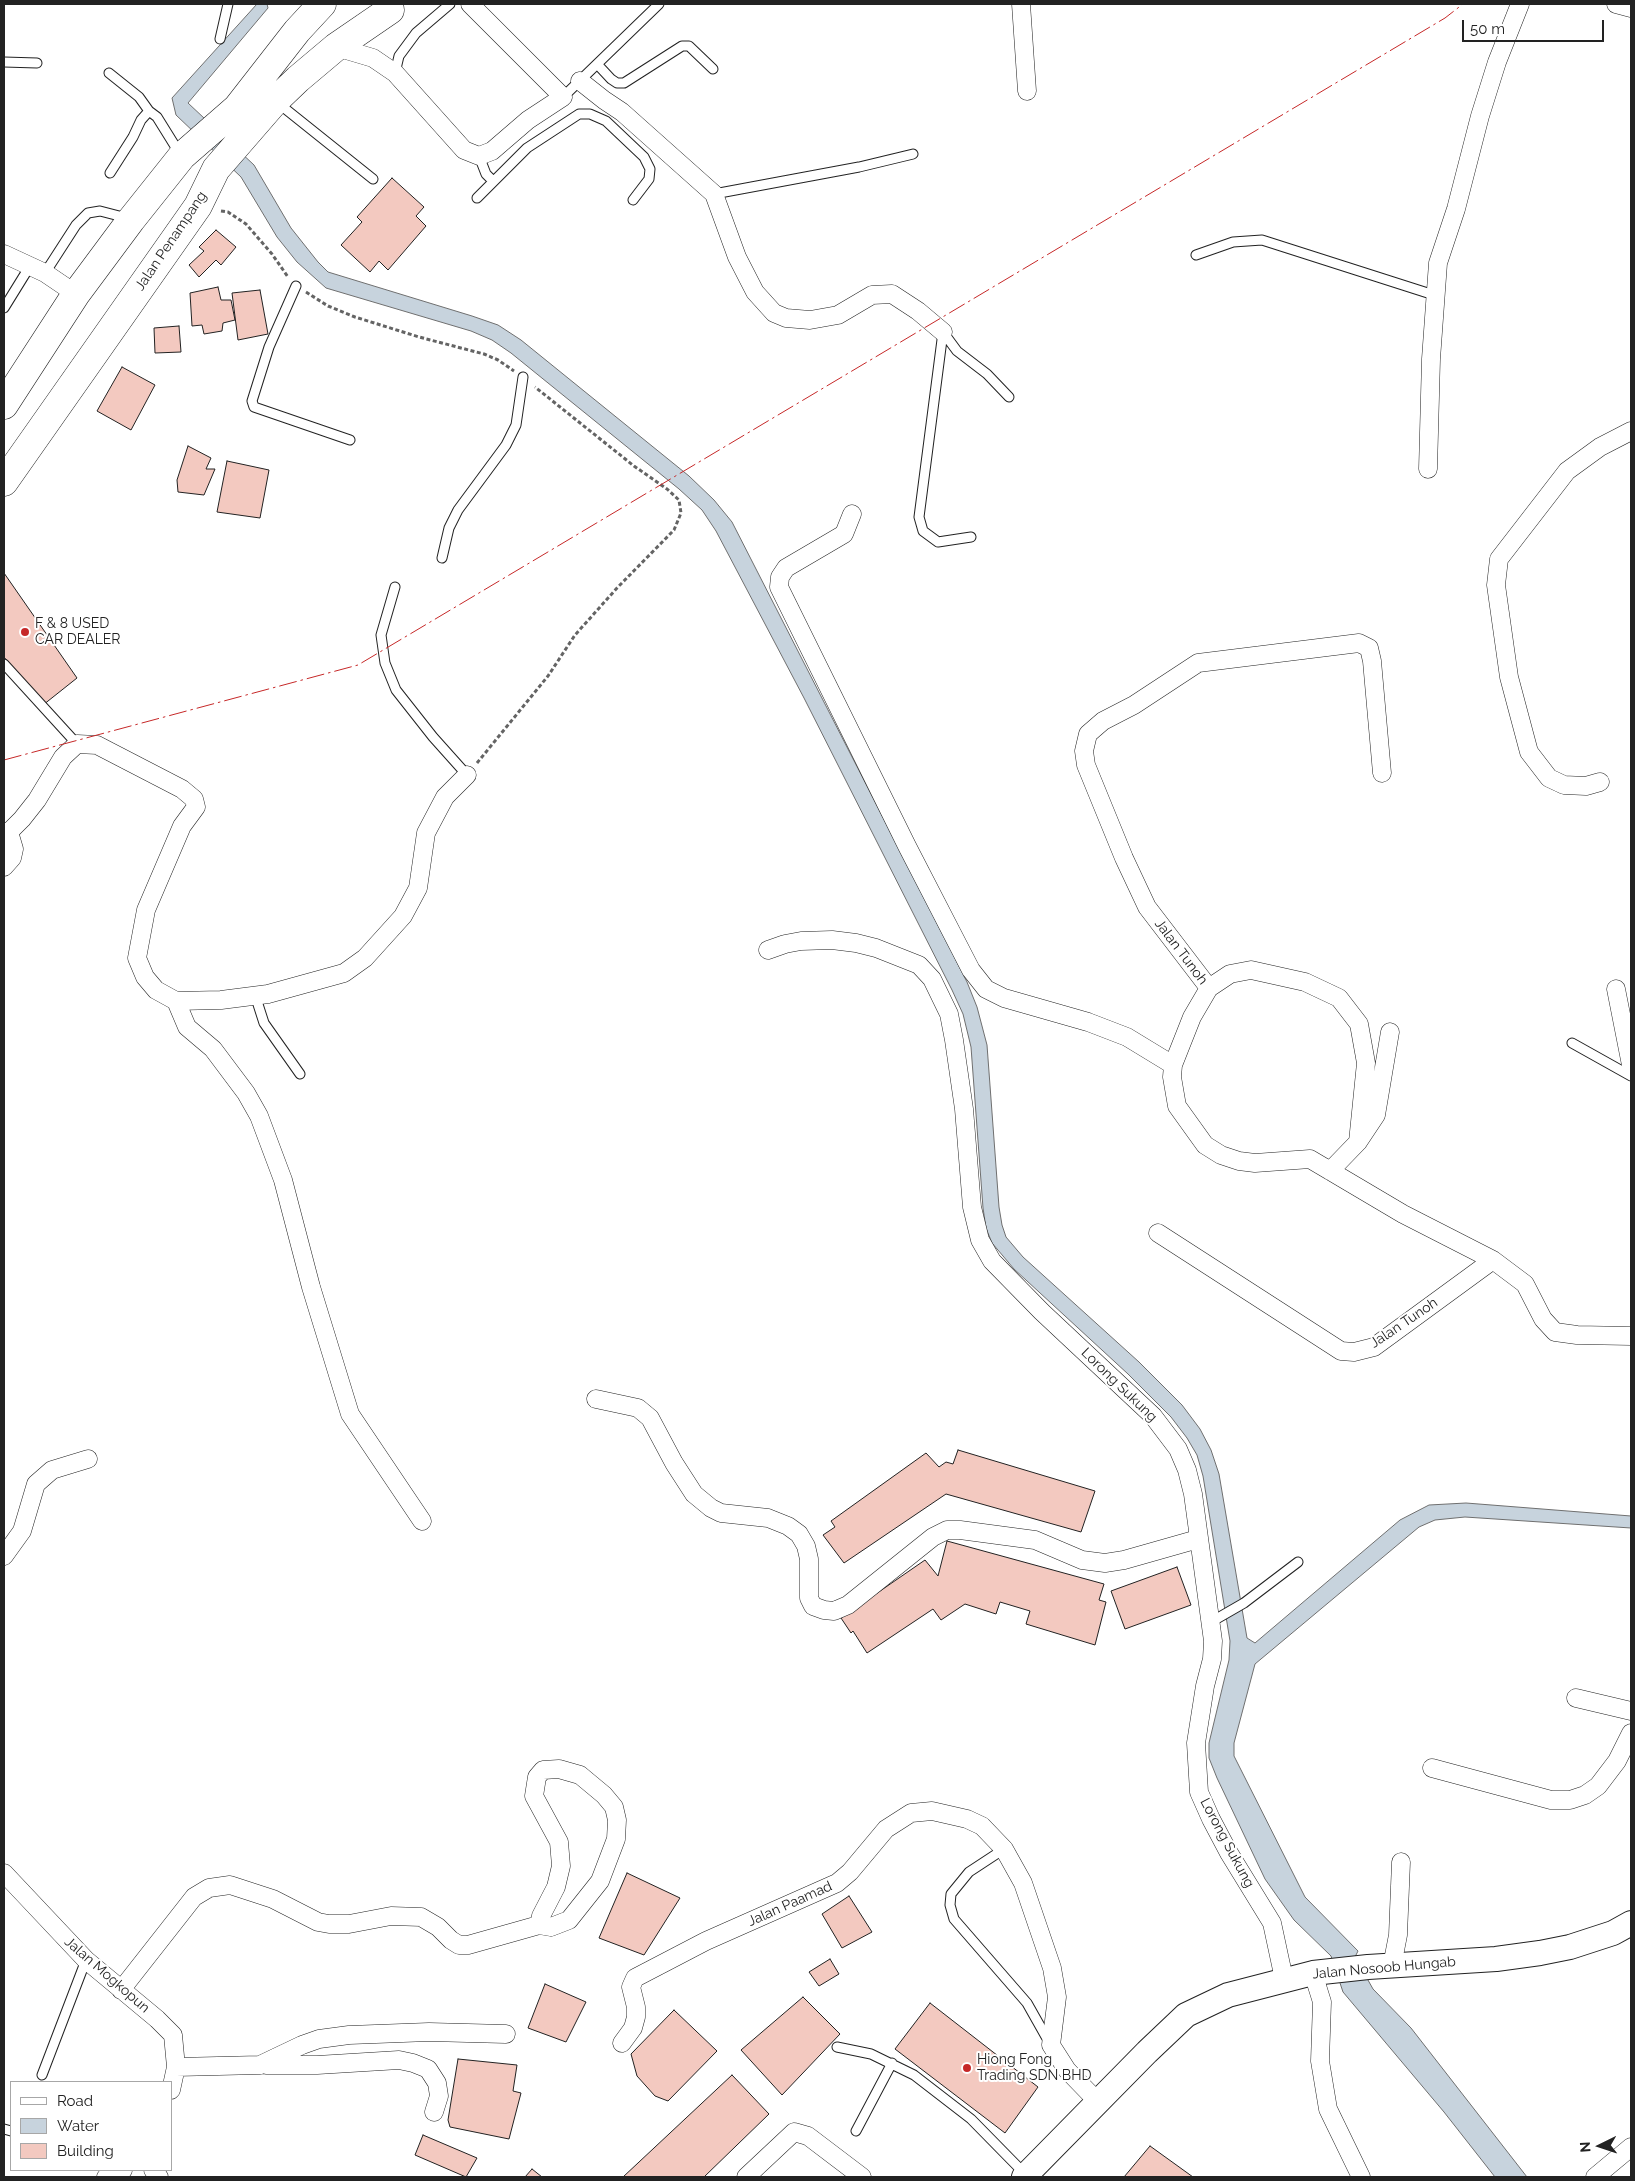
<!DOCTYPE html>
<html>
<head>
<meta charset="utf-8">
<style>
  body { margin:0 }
  #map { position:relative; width:1635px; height:2181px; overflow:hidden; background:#fff; font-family:Raleway,sans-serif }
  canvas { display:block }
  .frame { position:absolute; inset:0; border:5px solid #222; pointer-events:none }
  .legend { position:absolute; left:10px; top:2081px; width:162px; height:90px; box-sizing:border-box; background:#fff; border:1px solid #a7a7a7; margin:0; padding:6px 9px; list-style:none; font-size:15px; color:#222 }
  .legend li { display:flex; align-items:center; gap:10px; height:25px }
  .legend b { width:25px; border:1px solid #a7a7a7 }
  .north { position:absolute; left:1575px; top:2121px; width:50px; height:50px; -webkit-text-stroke:4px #fff; paint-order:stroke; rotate:266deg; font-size:14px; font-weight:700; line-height:20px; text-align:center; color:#222 }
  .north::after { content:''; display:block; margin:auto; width:18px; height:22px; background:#222; clip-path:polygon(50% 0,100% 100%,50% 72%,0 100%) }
  .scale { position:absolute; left:1462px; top:20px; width:142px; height:22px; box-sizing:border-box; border:2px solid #222; border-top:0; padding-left:6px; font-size:15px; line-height:18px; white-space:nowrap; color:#222; -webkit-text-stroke:4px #fff; paint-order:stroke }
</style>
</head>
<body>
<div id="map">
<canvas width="1635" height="2181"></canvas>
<div class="frame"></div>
<ul class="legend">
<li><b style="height:6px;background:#fff"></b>Road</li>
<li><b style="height:14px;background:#c7d3dd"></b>Water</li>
<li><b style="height:14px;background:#f3c9c0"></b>Building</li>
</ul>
<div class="north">N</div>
<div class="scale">50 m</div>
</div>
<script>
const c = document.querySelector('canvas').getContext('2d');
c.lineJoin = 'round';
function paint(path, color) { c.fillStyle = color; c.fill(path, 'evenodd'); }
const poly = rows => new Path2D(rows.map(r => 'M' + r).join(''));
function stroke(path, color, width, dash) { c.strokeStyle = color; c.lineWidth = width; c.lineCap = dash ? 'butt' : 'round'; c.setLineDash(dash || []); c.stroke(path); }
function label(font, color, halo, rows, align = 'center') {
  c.font = font + ' Raleway,sans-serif'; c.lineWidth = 4; c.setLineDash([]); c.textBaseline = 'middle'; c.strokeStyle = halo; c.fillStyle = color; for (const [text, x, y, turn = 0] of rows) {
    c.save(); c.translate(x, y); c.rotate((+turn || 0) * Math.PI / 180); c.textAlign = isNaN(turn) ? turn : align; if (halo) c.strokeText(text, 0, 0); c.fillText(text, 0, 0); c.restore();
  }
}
const water = poly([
  [257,4,267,4,268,8,188,103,254,165,291,228,318,262,328,272,472,316,498,325,521,340,689,476,714,500,732,522,967,982,977,1007,987,1045,999,1207,1002,1225,1006,1237,1023,1257,1139,1362,1182,1405,1200,1429,1211,1450,1219,1474,1247,1638,1255,1643,1400,1520,1429,1505,1466,1503,1631,1516,1631,1528,1465,1517,1435,1520,1419,1527,1255,1664,1234,1743,1234,1756,1305,1897,1358,1951,1355,1957,1373,1989,1411,2028,1527,2177,1495,2177,1444,2112,1343,1992,1331,1956,1294,1920,1265,1879,1217,1778,1209,1758,1209,1743,1229,1660,1230,1641,1203,1476,1197,1455,1187,1438,1171,1417,1128,1374,1014,1269,992,1243,986,1228,983,1208,971,1047,963,1014,952,990,804,698,716,531,702,510,679,489,511,353,492,340,471,331,326,288,297,262,277,237,241,177,176,115,172,98,257,4]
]);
const building = poly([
  [392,178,424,207,416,216,426,226,388,270,379,261,370,272,341,245,362,222,357,217,392,178],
  [216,230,236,247,221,265,216,260,199,277,189,265,204,251,199,247,216,230],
  [218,287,221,300,231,300,235,320,223,323,222,331,204,334,202,325,192,326,190,293,218,287],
  [260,290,268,334,238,340,232,293,260,290],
  [179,326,181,352,155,353,154,328,179,326],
  [122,367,155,385,131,430,97,411,122,367],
  [188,446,211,458,206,469,215,469,204,495,178,492,177,480,188,446],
  [227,461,269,470,260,518,217,512,227,461],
  [4,573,77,678,43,705,4,657,4,573],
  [958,1450,1095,1491,1081,1532,946,1494,844,1563,823,1535,835,1527,831,1521,926,1453,939,1467,946,1462,953,1464,958,1450],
  [947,1541,1104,1584,1099,1600,1106,1602,1095,1645,1026,1624,1030,1611,1000,1602,996,1614,965,1604,941,1620,933,1609,867,1653,853,1631,851,1633,841,1618,925,1560,938,1576,947,1541],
  [1177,1567,1191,1605,1125,1629,1111,1591,1177,1567],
  [627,1873,680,1898,644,1955,599,1938,627,1873],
  [849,1896,872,1932,842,1948,822,1914,849,1896],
  [830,1959,839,1974,819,1986,809,1972,830,1959],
  [545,1984,586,2002,566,2042,528,2028,545,1984],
  [803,1997,840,2034,782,2095,741,2050,803,1997],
  [930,2003,1038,2087,1005,2133,895,2049,930,2003],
  [674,2010,717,2051,668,2101,655,2096,637,2076,631,2054,674,2010],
  [458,2059,517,2065,513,2091,521,2093,509,2139,450,2127,448,2120,458,2059],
  [732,2075,769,2114,704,2177,623,2177,732,2075],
  [423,2135,477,2158,466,2177,415,2155,423,2135],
  [1150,2146,1193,2177,1124,2177,1150,2146],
  [532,2169,542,2177,525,2177,532,2169]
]);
const path = poly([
  [221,211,228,212,246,224,272,254,288,277],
  [306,292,328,306,355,317,419,337,484,354,498,360,514,371],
  [477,763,548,676,575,635,617,588,674,530,681,513,679,500,667,489,634,466,535,387]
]);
const lane = poly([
  [220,39,228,4],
  [4,62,37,63],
  [597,64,611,79,617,83,624,83,682,46,689,46,713,69],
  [109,73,139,97,149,111,157,117,180,154],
  [395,73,399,56,416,33,450,4],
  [563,97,659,4],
  [278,103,373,179],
  [479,156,486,174,493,181],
  [110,173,133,137,141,120,149,111],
  [714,194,859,167,913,154],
  [477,198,527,148,579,114,590,114,606,121,644,157,650,169,649,179,633,200],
  [1196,255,1233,242,1262,240,1434,295],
  [45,273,76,225,88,213,100,211,127,218],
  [296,286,269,347,252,401,254,407,350,440],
  [4,308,30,266],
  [971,537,938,542,923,531,919,517,943,332,957,351,987,374,1009,397],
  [442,558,449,528,458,510,506,445,516,425,523,377],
  [395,587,381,635,385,663,396,690,433,737,467,775],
  [4,664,77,744],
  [255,995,264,1023,300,1074],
  [1572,1043,1631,1076],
  [1211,1622,1244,1603,1298,1562],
  [1004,1849,969,1872,951,1894,950,1905,954,1919,1027,2003,1049,2042],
  [837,2047,871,2054,914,2075,971,2119,1026,2175],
  [42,2075,86,1960],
  [4,2129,11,2131],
  [856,2131,892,2063]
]);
const street = poly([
  [1021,4,1027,91],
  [1616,4,1631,8],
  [336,47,373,58,395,73,464,150,479,156,492,151,528,120,563,97,470,4],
  [580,81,604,100,622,112,714,194,737,257,755,292,774,313,786,318,810,320,838,315,872,295,892,294,918,311,943,332],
  [4,254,45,273,76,294],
  [1428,469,1431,359,1438,263,1456,209,1480,116,1497,62,1520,4],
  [852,514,844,534,786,568,780,577,779,587,907,846,971,970,986,989,1004,998,1088,1022,1127,1037,1173,1065],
  [1382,773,1372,661,1369,648,1359,643,1198,663,1134,705,1103,721,1088,734,1084,751,1086,765,1124,858,1147,907,1209,988,1192,1017,1173,1065,1172,1077,1177,1106,1205,1145,1221,1155,1239,1161,1255,1163,1310,1159,1403,1214,1493,1260,1525,1284,1543,1319,1555,1332,1577,1335,1631,1336],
  [1600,782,1586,786,1564,785,1549,778,1529,752,1509,677,1496,585,1499,559,1567,471,1600,447,1631,431],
  [4,832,9,832,22,819,37,800,63,757,77,744,97,745,182,789,194,799,196,807,182,826,146,910,137,958,145,977,156,990,176,1001,187,1027,213,1049,246,1093,259,1116,283,1180,311,1287,350,1414,422,1521],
  [4,867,12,858,14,849,9,832],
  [768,950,785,944,801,941,832,940,856,943,876,948,919,965,932,979,949,1014,954,1040,964,1109,972,1207,980,1240,992,1261,1042,1312,1153,1416,1178,1449,1187,1470,1193,1494,1213,1641,1212,1659,1205,1686,1196,1743,1199,1792,1211,1819,1229,1853,1272,1923,1284,1979],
  [1209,988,1230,974,1251,970,1305,982,1339,998,1359,1024,1366,1063,1358,1142],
  [1616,989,1631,1065],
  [176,1001,221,1000,268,994,344,973,365,958,403,916,418,888,426,833,445,797,467,775],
  [1330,1171,1358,1142,1376,1115,1390,1032],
  [1158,1233,1341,1351,1354,1352,1374,1347,1493,1260],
  [596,1399,638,1408,650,1418,674,1463,694,1494,711,1508,721,1513,768,1518,788,1526,799,1534,806,1546,809,1559,809,1598,813,1606,824,1610,834,1611,848,1605,933,1537,947,1530,960,1530,1035,1540,1082,1560,1105,1563,1124,1560,1198,1539],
  [4,1556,22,1531,36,1484,52,1470,88,1459],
  [1576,1698,1631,1711],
  [1432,1768,1551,1800,1570,1800,1585,1795,1598,1786,1617,1761,1631,1733],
  [4,1873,86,1960,157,2019,173,2035,176,2067,171,2090],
  [1392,1966,1398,1935,1401,1862],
  [1313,1973,1322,2002,1320,2061,1328,2109,1361,2177],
  [121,1990,194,1897,209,1888,230,1885,273,1899,318,1922,329,1924,349,1924,391,1916,421,1917,438,1927,451,1940,459,1945,468,1945,539,1925,551,1927,569,1920,600,1881,616,1839,617,1820,614,1807,604,1795,580,1775,559,1769,543,1770,537,1777,534,1796,559,1842,561,1866,556,1887,541,1916,539,1925],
  [622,2043,633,2028,636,2017,636,2007,631,1987,635,1978,706,1941,837,1883,850,1872,886,1829,911,1813,932,1811,967,1819,982,1826,1004,1849,1023,1883,1052,1968,1057,1997,1051,2045,1067,2070,1098,2102],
  [266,2065,317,2065,399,2060,413,2063,428,2069,437,2083,439,2096,434,2112],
  [176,2067,260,2065,302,2045,319,2039,349,2035,429,2032,506,2034],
  [153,2170,159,2177],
  [106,2177,123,2170],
  [746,2177,794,2132,808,2136,862,2177],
  [1595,2177,1631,2147]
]);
const secondary = poly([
  [1024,2177,1147,2052,1186,2015,1228,1995,1313,1973,1368,1967,1496,1959,1540,1953,1570,1947,1613,1933,1631,1923]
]);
const primary = poly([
  [4,405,76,294,131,220,182,156,237,108,297,31,322,4],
  [4,482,198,206,216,169,275,101,298,79,336,47,390,10]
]);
const power = poly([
  [4,760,358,665,1445,18,1463,4]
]);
const markers = [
  [25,632,5,"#c62828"],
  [967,2068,5,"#c62828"]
];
const streetNames = [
  ["Jalan Penampang",171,241,-56],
  ["Jalan Tunoh",1181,952,53],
  ["Jalan Tunoh",1404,1323,-34],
  ["Lorong Sukung",1119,1385,44],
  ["Lorong Sukung",1227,1843,62],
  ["Jalan Paamad",790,1904,-24],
  ["Jalan Nosoob Hungab",1384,1968,-5],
  ["Jalan Mogkopun",107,1975,41]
];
const poiNames = [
  ["F & 8 USED",35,624],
  ["CAR DEALER",35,640],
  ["Hiong Fong",977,2060],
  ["Trading SDN BHD",977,2076]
];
paint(water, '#c7d3dd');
stroke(water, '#6f6f6f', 1);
paint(building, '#f3c9c0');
stroke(building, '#222', 1);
stroke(lane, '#222', 11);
stroke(street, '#222', 19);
stroke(secondary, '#222', 26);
stroke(primary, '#222', 29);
stroke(path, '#646464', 3, [4, 2.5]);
stroke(lane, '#fff', 9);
stroke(street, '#fff', 18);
stroke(secondary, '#fff', 24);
stroke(primary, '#fff', 28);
stroke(power, '#c62828', 1, [18, 4, 2.5, 4]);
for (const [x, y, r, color] of markers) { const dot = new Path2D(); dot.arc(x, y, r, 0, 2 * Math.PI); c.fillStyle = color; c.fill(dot); stroke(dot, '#fff', 2); }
label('14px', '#222', '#fff', streetNames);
label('14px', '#222', '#fff', poiNames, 'left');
</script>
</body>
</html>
